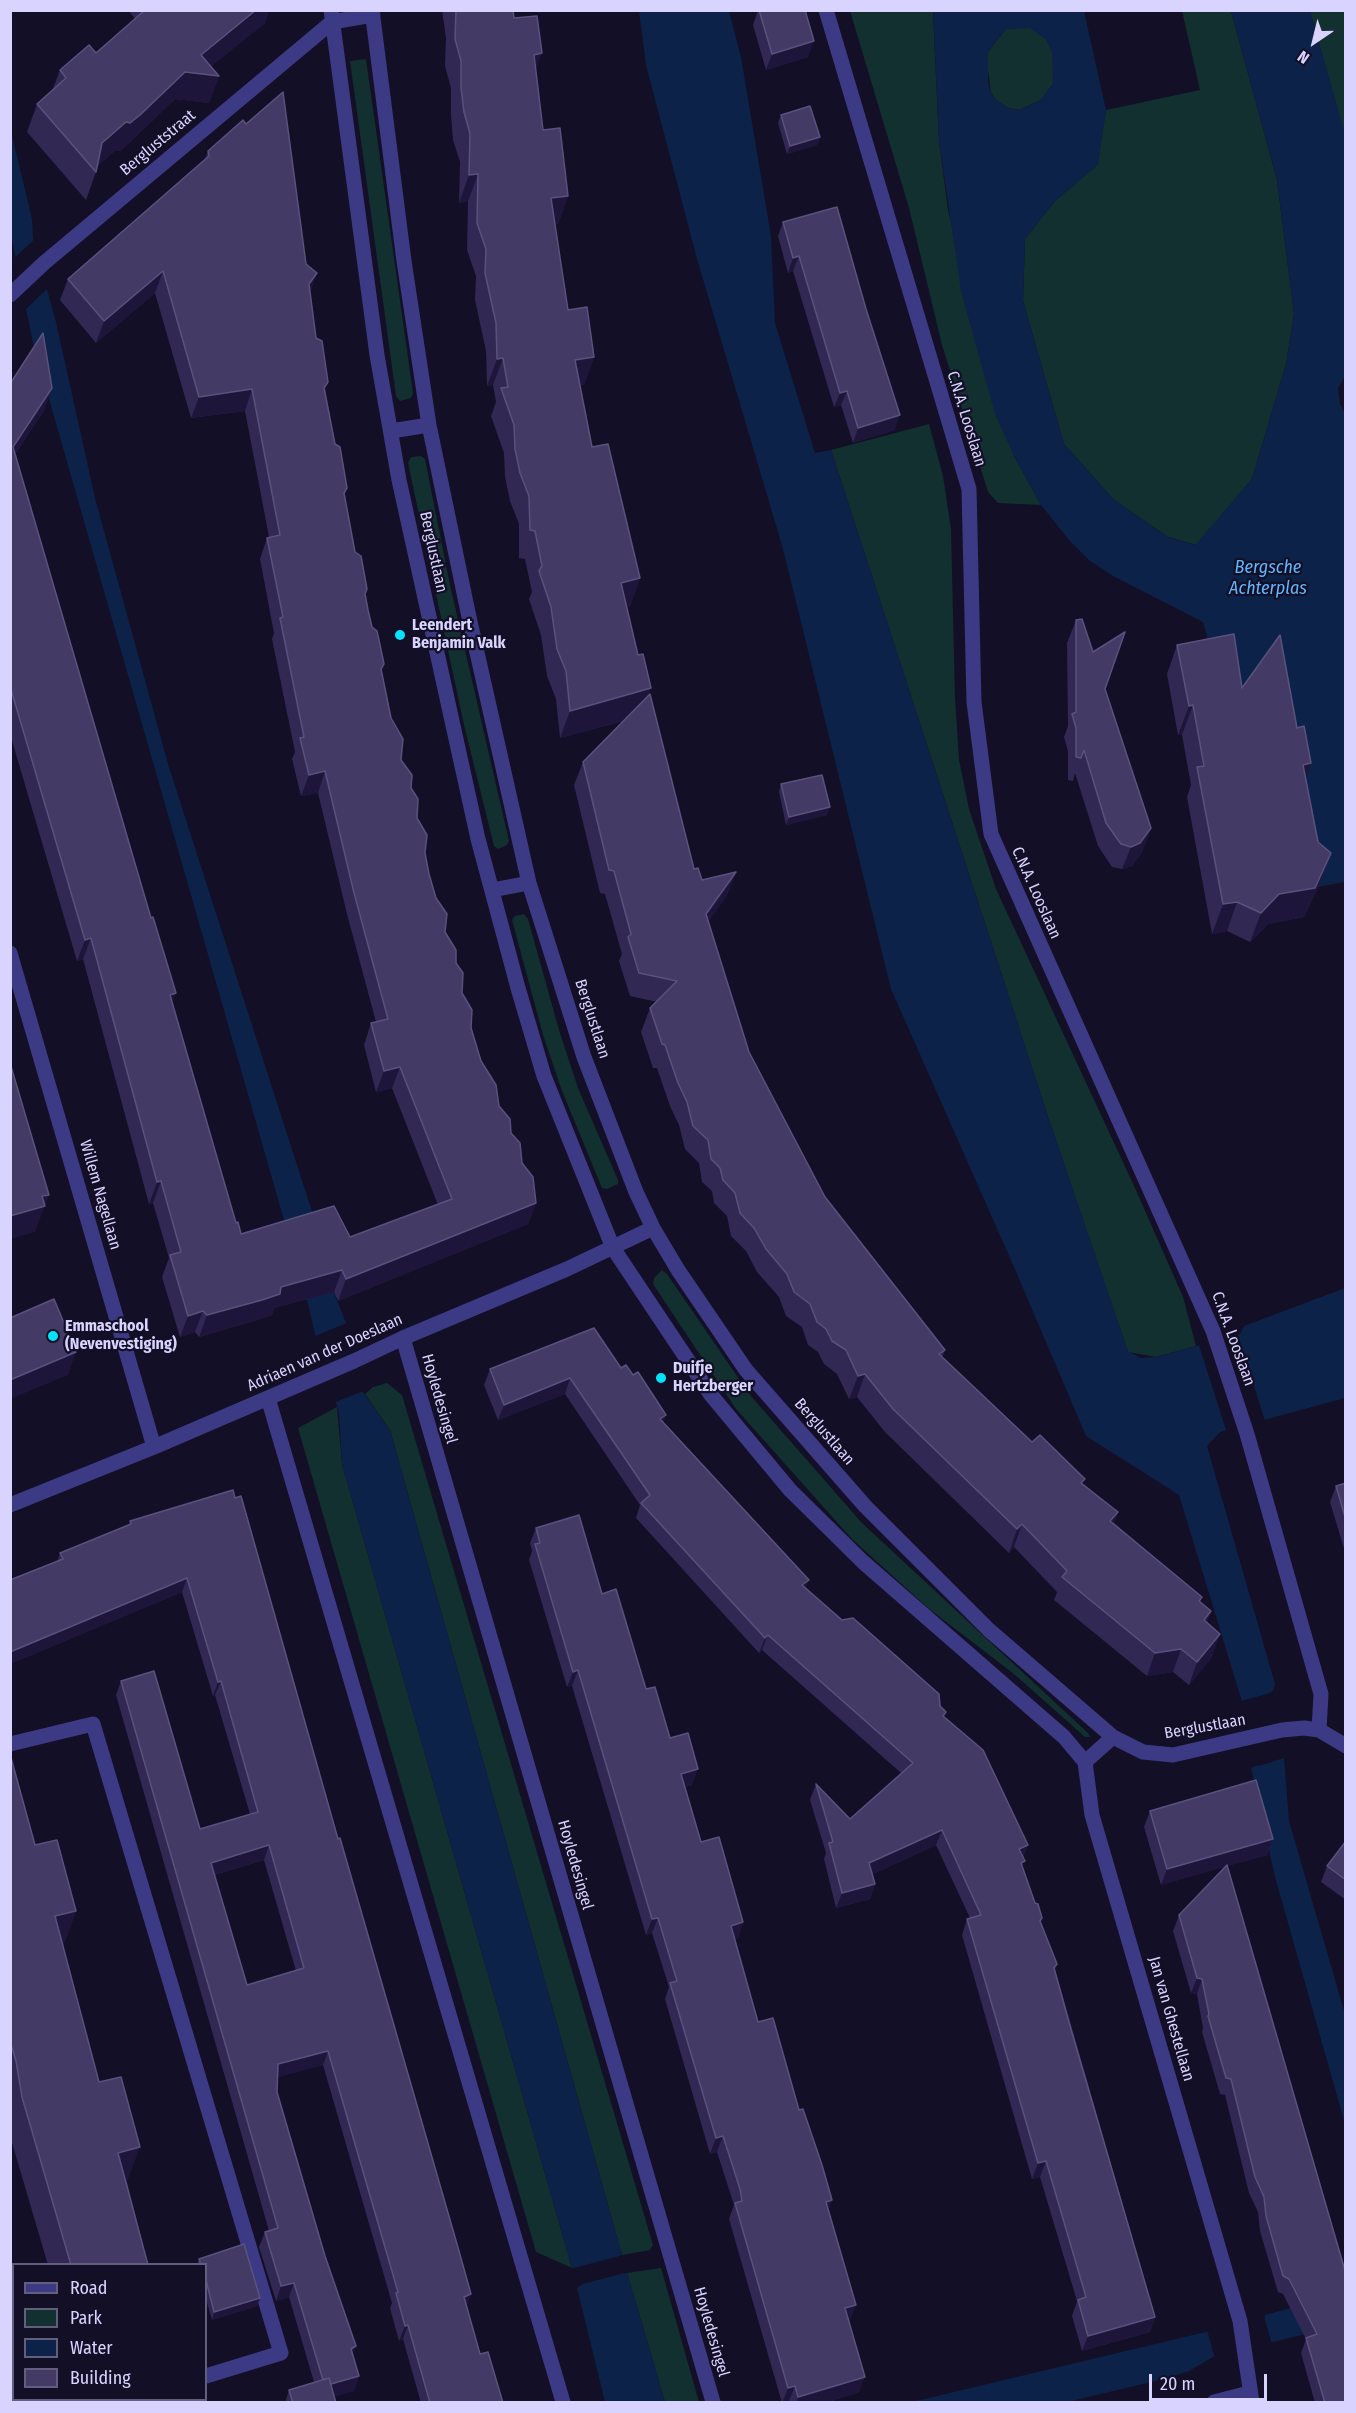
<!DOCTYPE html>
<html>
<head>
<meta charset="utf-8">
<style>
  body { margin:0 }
  #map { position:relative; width:1356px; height:2413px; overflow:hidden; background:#130f26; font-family:"Fira Sans Condensed",sans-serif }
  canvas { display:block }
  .frame { position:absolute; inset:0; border:12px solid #d9d4ff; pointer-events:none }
  .legend { position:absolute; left:12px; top:2263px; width:195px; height:138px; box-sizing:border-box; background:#130f26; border:2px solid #625e7d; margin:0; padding:8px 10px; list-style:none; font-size:18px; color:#d9d4ff }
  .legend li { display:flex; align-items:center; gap:12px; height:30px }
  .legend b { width:30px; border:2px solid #625e7d }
  .north { position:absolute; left:1284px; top:12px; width:60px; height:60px; -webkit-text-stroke:4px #130f26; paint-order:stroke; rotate:215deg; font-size:16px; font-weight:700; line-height:24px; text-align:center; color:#d9d4ff }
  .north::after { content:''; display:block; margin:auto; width:21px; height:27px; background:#d9d4ff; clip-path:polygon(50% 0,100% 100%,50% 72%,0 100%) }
  .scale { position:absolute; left:1149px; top:2374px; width:118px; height:27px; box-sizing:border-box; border:3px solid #d9d4ff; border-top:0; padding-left:8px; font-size:18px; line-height:21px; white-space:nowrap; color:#d9d4ff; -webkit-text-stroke:4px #130f26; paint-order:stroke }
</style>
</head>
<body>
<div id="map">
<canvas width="1356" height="2413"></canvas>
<div class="frame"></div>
<ul class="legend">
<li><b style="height:8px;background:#3d3a85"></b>Road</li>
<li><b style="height:16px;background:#12302f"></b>Park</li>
<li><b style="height:16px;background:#0c2248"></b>Water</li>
<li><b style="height:16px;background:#433a66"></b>Building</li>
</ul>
<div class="north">N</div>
<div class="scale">20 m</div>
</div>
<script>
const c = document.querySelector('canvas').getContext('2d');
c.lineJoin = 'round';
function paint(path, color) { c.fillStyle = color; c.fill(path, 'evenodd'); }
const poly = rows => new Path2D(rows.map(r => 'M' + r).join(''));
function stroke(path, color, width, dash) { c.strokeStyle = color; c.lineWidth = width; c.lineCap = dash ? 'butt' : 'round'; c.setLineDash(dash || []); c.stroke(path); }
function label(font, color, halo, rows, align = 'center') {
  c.font = font + ' "Fira Sans Condensed",sans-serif'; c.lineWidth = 4.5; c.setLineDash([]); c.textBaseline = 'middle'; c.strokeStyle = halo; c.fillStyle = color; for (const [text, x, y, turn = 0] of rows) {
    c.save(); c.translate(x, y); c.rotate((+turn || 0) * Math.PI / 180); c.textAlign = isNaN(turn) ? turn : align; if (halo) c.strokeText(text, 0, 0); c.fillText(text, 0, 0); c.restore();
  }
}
const green = poly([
  [850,11,933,11,939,141,948,210,1014,456,1041,505,998,503,988,492,942,345,909,208],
  [1182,11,1231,11,1277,180,1294,314,1286,364,1252,479,1196,545,1168,537,1114,500,1064,444,1023,301,1025,239,1054,202,1097,165,1106,110,1200,90],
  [1310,11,1345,11,1345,137],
  [1030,27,1046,39,1053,53,1053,84,1041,100,1019,110,1008,108,996,100,991,92,987,64,988,52,1006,29],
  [366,59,413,393,411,398,400,401,396,396,350,61],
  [929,424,943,476,951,529,955,698,959,760,969,809,996,889,1135,1188,1183,1297,1196,1346,1156,1357,1128,1352,1049,1120,831,450],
  [421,456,425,459,450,585,509,841,507,845,498,849,494,846,464,725,408,463,411,457],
  [524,914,528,919,559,1030,578,1088,618,1180,618,1184,607,1189,602,1188,562,1091,543,1035,512,920,515,916],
  [662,1270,667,1274,750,1395,862,1523,1088,1733,1090,1737,1085,1737,1014,1674,928,1608,852,1539,736,1409,653,1284,654,1278],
  [387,1383,402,1395,653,2245,650,2250,622,2255,390,1430,365,1394,373,1387],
  [337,1407,342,1464,572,2268,536,2252,298,1428],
  [661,2268,699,2402,665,2402,627,2273]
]);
const water = poly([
  [639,11,729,11,741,57,771,236,775,323,815,453,831,450,1049,1120,1128,1351,1141,1358,1156,1357,1240,1334,1244,1326,1345,1288,1345,1398,1220,1432,1207,1446,1275,1684,1273,1691,1267,1694,1284,1758,1289,1821,1345,2014,1345,2124,1275,1877,1251,1768,1261,1764,1179,1495,1086,1436,1014,1267,891,989,783,549,697,259,646,65],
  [933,11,1084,11,1106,110,1098,165,1054,202,1025,239,1023,301,1064,444,1114,500,1168,537,1195,545,1252,479,1286,364,1294,314,1277,180,1231,11,1310,11,1346,137,1346,375,1338,388,1340,404,1346,415,1345,882,1280,894,1203,622,1113,576,1089,560,1069,540,1041,505,1014,456,995,414,961,291,939,141],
  [1030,28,1046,39,1052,53,1053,84,1041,100,1019,110,1008,108,996,100,991,92,988,82,988,52,1006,29],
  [10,127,32,219,33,239,56,322,95,498,168,764,326,1255,320,1258,346,1323,343,1337,356,1382,390,1430,622,2255,618,2256,624,2273,627,2273,665,2402,605,2402,577,2288,581,2285,576,2268,572,2268,342,1464,339,1412,318,1347,308,1304,33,343,11,236],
  [1345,2293,1345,2324,1213,2357,1189,2371,1160,2380,1067,2402,912,2402,1264,2318,1265,2315]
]);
const pier = poly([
  [36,238,49,287,26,309,13,259],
  [349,1322,344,1337,353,1359,357,1380,366,1390,333,1403,330,1394,331,1391,318,1358,321,1357,317,1347,314,1346,313,1337],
  [1237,1332,1265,1421,1227,1433,1198,1342],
  [1271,1693,1287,1757,1259,1766,1241,1701],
  [624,2255,622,2258,628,2272,579,2285,574,2268],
  [1264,2316,1272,2345,1215,2359,1207,2330]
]);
const minor = poly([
  [331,10,377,355,399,480,478,839,518,988,544,1076,613,1248,711,1395,790,1490,863,1562,1064,1737,1085,1762],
  [372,10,404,261,429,425,469,617,529,883,584,1057,636,1192,653,1228,678,1270,746,1370,865,1506,989,1630,1113,1737,1143,1752,1173,1755,1282,1730,1304,1728,1319,1730,1346,1746],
  [826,10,969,489,974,702,991,834,1213,1331,1247,1434,1321,1694,1319,1730],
  [332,22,373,15],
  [10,295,44,263,332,22],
  [391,431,429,425],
  [492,890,529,883],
  [10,953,154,1447],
  [403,1338,713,2402],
  [268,1398,563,2402],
  [10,1505,154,1447,354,1361,403,1338,567,1269,653,1228],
  [10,1744,93,1724,281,2353,206,2376],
  [1085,1762,1092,1815,1240,2321,1252,2402],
  [1085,1762,1113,1737],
  [10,2357,14,2368],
  [22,2400,23,2402],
  [1214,2402,1249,2393]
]);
const wall = poly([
  [128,10,269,10,265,23,211,66,219,76,209,103,175,99,130,142,120,151,116,150,97,166,96,172,86,200,27,132,37,104,52,91,60,70,96,53,135,19],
  [442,10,513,10,514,18,536,70,543,130,568,196,558,224,555,224,568,310,594,357,584,385,580,385,592,447,640,578,630,606,626,607,638,655,694,869,702,880,736,872,727,895,708,922,749,1052,825,1197,945,1350,942,1357,1032,1442,1118,1512,1114,1523,1202,1597,1200,1602,1211,1611,1207,1622,1212,1657,1189,1685,1173,1672,1147,1676,1054,1600,1057,1592,1014,1547,1009,1553,885,1432,857,1397,849,1399,837,1374,824,1364,818,1352,808,1345,802,1327,786,1316,779,1297,757,1272,746,1251,731,1236,727,1216,714,1203,712,1191,702,1182,699,1163,685,1149,679,1125,670,1106,657,1068,653,1068,641,1032,650,1008,657,1002,630,996,619,961,622,954,605,894,600,893,574,785,583,762,623,721,560,738,556,699,547,676,541,635,529,599,532,592,525,559,519,558,519,524,510,501,505,477,504,453,491,416,496,402,493,385,487,386,486,351,475,300,476,276,467,250,468,201,459,203,460,162,453,140,451,115,451,88,445,66,446,38],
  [758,10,805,10,808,57,766,70,753,25],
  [781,115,820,137,817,145,787,154,778,123],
  [208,151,306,264,317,273,310,292,316,338,335,444,347,488,344,496,355,552,372,627,384,664,381,671,391,718,401,760,411,788,429,874,445,932,456,963,462,993,481,1061,499,1106,511,1133,536,1203,528,1224,338,1301,334,1292,274,1308,272,1315,254,1321,199,1337,195,1332,180,1337,162,1277,169,1258,153,1203,149,1204,83,959,77,961,10,734,10,384,45,409,15,454,151,918,176,993,172,1002,236,1223,241,1234,350,1237,438,1205,392,1088,376,1092,364,1045,371,1023,376,1022,347,914,318,793,301,796,292,759,295,752,272,639,274,633,260,559,267,538,269,537,245,411,191,418,155,293,96,343,60,300,68,279,205,159],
  [783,222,895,430,853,443,841,405,834,407,793,271,788,273,778,236],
  [1076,620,1105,689,1143,851,1132,866,1122,869,1112,867,1098,846,1075,773,1073,781,1068,780,1068,751,1064,737,1068,726,1067,643],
  [1177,645,1242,688,1306,779,1318,842,1331,853,1320,883,1304,917,1268,924,1250,942,1227,931,1212,934,1187,797,1191,785,1182,735,1178,735,1167,674],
  [781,784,827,815,786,825,779,792],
  [621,1368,633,1375,666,1415,663,1422,805,1588,940,1706,944,1718,1028,1845,1023,1857,1022,1868,1055,1969,1155,2317,1150,2332,1082,2351,1072,2316,1077,2301,1040,2177,1032,2179,962,1935,967,1919,970,1918,936,1845,873,1874,875,1884,870,1899,836,1908,824,1859,826,1853,810,1800,816,1784,850,1819,901,1773,762,1650,759,1653,636,1518,640,1505,565,1394,498,1420,484,1385,490,1369],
  [1346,1483,1346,1555,1330,1502,1336,1486],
  [233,1490,480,2354,503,2403,421,2403,403,2339,399,2341,390,2308,392,2303,323,2065,277,2077,277,2092,359,2376,354,2391,335,2396,336,2403,285,2403,289,2390,314,2382,289,2297,276,2301,259,2247,265,2232,269,2231,116,1695,121,1681,200,1829,250,1814,215,1695,213,1696,182,1592,10,1664,10,1580,57,1562,60,1553,129,1525,130,1521],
  [264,1860,296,1971,247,1985,214,1875],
  [536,1528,602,1594,646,1689,692,1785,685,1787,701,1842,743,1922,738,1938,735,1939,758,2022,799,2110,832,2200,828,2210,850,2320,848,2321,859,2392,825,2403,790,2403,789,2401,782,2403,729,2219,734,2205,717,2152,710,2154,665,1999,669,1987,652,1933,646,1935,572,1686,567,1687,529,1560,532,1551,530,1543],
  [10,1754,35,1845,76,1911,63,1946,99,2082,127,2182,148,2265,48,2265,10,2136],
  [1150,1811,1273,1839,1267,1855,1227,1866,1346,2403,1315,2403,1301,2353,1306,2339,1283,2294,1278,2292,1260,2231,1258,2212,1249,2193,1225,2095,1220,2094,1202,2032,1203,2028,1197,1994,1191,1993,1173,1931,1179,1915,1226,1866,1161,1885,1144,1827],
  [1346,1841,1346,1900,1321,1882,1327,1866],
  [199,2259,260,2298,257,2306,212,2320,206,2299,206,2265,197,2265],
  [85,2400,196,2400,195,2403,86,2403]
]);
const shadedWall = poly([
  [256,10,269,10,265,23,202,74,219,76,209,103,175,99,130,142,120,151,116,150,94,170,102,143,201,55],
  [814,41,808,57,766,70,772,54],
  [542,53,532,81,534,55],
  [820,137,817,145,787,154,790,146],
  [478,174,468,201,459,203,469,175],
  [568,196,558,224,541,226,551,198],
  [799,256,793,271,788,273,793,258],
  [163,271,155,293,96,343,104,321],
  [317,273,309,295,309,284],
  [594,357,584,385,565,388,575,360],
  [503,358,493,385,487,386,497,359],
  [52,388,45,409,10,461,13,447],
  [252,389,245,411,191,418,199,397],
  [847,391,841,405,834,407,840,393],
  [900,415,895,430,853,443,858,428],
  [640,578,630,606,611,610,621,583],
  [651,688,641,716,560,738,570,711],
  [1193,705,1182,735,1178,735,1189,706],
  [1311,763,1301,793,1303,765],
  [325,771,318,793,301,796,309,775],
  [830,807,827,815,786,825,789,817],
  [1151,828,1143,851,1132,866,1122,869,1131,847],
  [1331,853,1320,883,1304,917,1268,924,1250,942,1261,913,1279,894],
  [736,872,727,895,698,937,706,914],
  [1237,902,1227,931,1212,934,1223,904],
  [91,938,83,959,77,961,85,940],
  [176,993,168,1014,170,995],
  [400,1067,392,1088,376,1092,384,1071],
  [161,1181,153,1203,149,1204,157,1182],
  [49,1195,35,1232,10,1239,10,1216,42,1196],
  [536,1203,528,1224,338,1301,346,1279],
  [342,1270,334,1292,274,1308,272,1315,254,1321,199,1337,207,1315,281,1287],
  [203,1311,195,1332,180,1337,188,1316],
  [76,1352,68,1375,10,1399,10,1380],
  [865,1374,857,1397,849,1399,858,1376],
  [570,1378,565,1394,498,1420,504,1405],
  [666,1415,660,1430,660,1419],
  [1118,1512,1109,1536,1110,1521],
  [1022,1524,1014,1547,1009,1553,1017,1529],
  [187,1578,182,1592,10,1664,10,1652],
  [809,1580,803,1595,802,1585],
  [1211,1611,1203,1634,1204,1620],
  [1220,1634,1212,1657,1189,1685,1197,1662],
  [768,1635,762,1650,759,1653,765,1638],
  [1181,1649,1173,1672,1147,1676,1155,1653],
  [578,1670,572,1686,567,1687,573,1672],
  [221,1681,215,1695,213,1696,218,1682],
  [698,1769,692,1785,675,1790,681,1774],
  [942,1830,936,1845,864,1878,869,1863],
  [1273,1839,1267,1855,1161,1885,1167,1869],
  [269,1845,264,1860,206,1877,211,1863],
  [1028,1845,1022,1861,1019,1849],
  [875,1884,870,1899,836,1908,842,1893],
  [76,1911,63,1946,55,1916],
  [658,1918,652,1933,646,1935,652,1919],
  [743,1922,738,1938,725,1942,731,1926],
  [1197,1978,1202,1979,1197,1994,1191,1993],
  [328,2051,323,2065,272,2079,278,2064],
  [723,2136,717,2152,710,2154,716,2138],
  [140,2147,127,2182,105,2188,118,2153],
  [1046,2161,1040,2177,1032,2179,1038,2163],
  [832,2200,826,2216,826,2202],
  [294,2283,289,2297,276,2301,281,2286],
  [471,2294,466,2309,464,2297],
  [260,2298,257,2306,212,2320,214,2312],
  [856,2305,850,2320,839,2323,845,2308],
  [1155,2317,1150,2332,1082,2351,1088,2336],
  [408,2325,403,2339,399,2341,405,2326],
  [356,2346,351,2360,351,2349],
  [359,2376,354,2391,320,2400,325,2386],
  [865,2377,859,2392,825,2403,796,2403,798,2397],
  [795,2386,789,2401,782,2403,788,2388],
  [176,2400,196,2400,195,2403,175,2403]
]);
const building = poly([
  [145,10,256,10,201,55,219,76,185,72,140,115,130,123,126,122,102,143,96,172,37,104,66,78,60,70,89,45,96,53,145,10],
  [513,10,514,18,537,16,542,53,534,55,543,130,560,128,568,196,551,198,568,310,587,307,594,357,575,360,592,447,608,444,640,578,621,583,638,655,643,654,651,688,570,711,566,671,557,649,551,607,539,571,542,566,535,531,530,530,529,496,520,473,515,449,514,425,501,388,508,387,503,358,497,359,496,323,485,273,486,249,477,223,478,174,469,175,470,134,464,112,461,88,461,61,455,39,456,10,513,10],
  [759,10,805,10,814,41,772,54,759,10],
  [283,92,306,264,317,273,309,284,316,338,322,341,328,382,324,388,335,444,340,447,347,488,344,493,355,552,361,556,367,589,365,594,368,610,372,627,377,631,380,645,384,664,381,669,391,718,403,739,401,760,412,775,411,788,418,799,417,818,427,835,425,853,429,874,436,898,447,914,445,932,456,950,456,963,463,973,462,993,472,1010,471,1028,481,1061,496,1085,499,1106,510,1119,511,1133,520,1143,522,1163,533,1177,536,1203,346,1279,342,1270,281,1287,280,1294,262,1300,207,1315,203,1311,188,1316,170,1255,181,1252,161,1181,157,1182,91,938,85,940,10,686,10,384,43,333,52,388,13,447,151,918,153,917,176,993,170,995,236,1223,238,1222,241,1234,334,1206,350,1237,452,1199,400,1067,384,1071,371,1023,388,1019,354,893,325,771,309,775,300,738,304,737,280,618,283,617,267,538,280,535,252,389,199,397,163,271,104,321,68,279,209,156,208,151,243,120,246,124,283,92],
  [810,106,820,137,790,146,781,115,810,106],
  [837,207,866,309,900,415,858,428,847,391,840,393,799,256,793,258,783,222,837,207],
  [1082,619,1093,652,1125,632,1105,689,1151,828,1140,843,1131,847,1121,844,1106,823,1084,750,1081,758,1076,757,1076,728,1072,714,1076,712,1076,620,1082,619],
  [1234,634,1242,688,1280,635,1297,728,1304,726,1311,763,1303,765,1318,842,1331,853,1315,888,1279,894,1261,913,1237,902,1223,904,1197,767,1204,766,1193,705,1189,706,1177,645,1234,634],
  [650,694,694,869,698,868,702,880,736,872,706,914,749,1052,825,1197,945,1350,939,1354,1032,1442,1040,1435,1085,1479,1081,1483,1118,1512,1110,1521,1202,1597,1199,1601,1211,1611,1204,1620,1220,1634,1197,1662,1181,1649,1155,1653,1062,1577,1067,1571,1022,1524,1017,1529,893,1409,865,1374,858,1376,846,1350,832,1341,826,1329,817,1322,810,1304,794,1292,787,1274,766,1249,754,1228,740,1213,735,1193,723,1180,720,1168,711,1159,708,1140,693,1126,687,1102,678,1083,665,1045,662,1044,650,1008,677,981,639,973,628,937,631,934,614,871,609,870,583,762,650,694],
  [822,775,830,807,789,817,781,784,822,775],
  [10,1063,49,1195,42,1196,45,1206,10,1216,10,1063],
  [54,1299,76,1352,10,1380,10,1318,54,1299],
  [594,1328,621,1368,626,1365,633,1375,638,1372,666,1415,660,1419,809,1580,802,1585,842,1620,853,1618,939,1694,940,1706,946,1712,943,1716,983,1750,1028,1845,1019,1849,1025,1861,1021,1863,1035,1903,1038,1904,1042,1918,1040,1921,1057,1964,1054,1968,1070,2026,1155,2317,1088,2336,1078,2300,1086,2297,1046,2161,1038,2163,967,1919,981,1915,942,1830,869,1863,875,1884,842,1893,829,1843,833,1842,816,1784,850,1819,913,1763,768,1635,765,1638,641,1503,650,1495,570,1378,504,1405,490,1369,594,1328],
  [1346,1483,1346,1520,1336,1486,1346,1483],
  [233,1490,235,1498,241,1496,338,1839,340,1838,459,2251,471,2294,464,2297,480,2354,488,2352,503,2403,430,2403,408,2325,405,2326,396,2293,398,2292,328,2051,278,2064,277,2092,325,2256,356,2346,351,2349,359,2376,331,2384,329,2378,323,2380,294,2283,281,2286,265,2232,278,2228,121,1681,154,1671,200,1829,258,1812,221,1681,218,1682,187,1578,10,1652,10,1580,63,1559,60,1553,131,1524,130,1521,233,1490],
  [269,1845,304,1968,247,1985,211,1863,269,1845],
  [579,1515,602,1594,616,1589,646,1689,655,1687,670,1738,688,1733,698,1769,681,1774,701,1842,719,1837,743,1922,731,1926,758,2022,773,2018,799,2110,803,2109,822,2165,832,2200,826,2202,856,2305,845,2308,865,2377,798,2397,795,2386,788,2388,735,2203,742,2201,740,2189,723,2136,716,2138,670,1983,677,1981,658,1918,652,1919,578,1670,573,1672,535,1544,540,1543,536,1528,579,1515],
  [10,1754,35,1845,57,1840,76,1911,55,1916,99,2082,121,2077,140,2147,118,2153,148,2265,71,2265,22,2097,16,2061,10,2041,10,1754],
  [1256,1780,1273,1839,1167,1869,1150,1811,1256,1780],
  [1346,1841,1346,1880,1327,1866,1346,1841],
  [1227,1865,1346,2274,1346,2403,1325,2403,1306,2338,1317,2334,1289,2279,1283,2276,1266,2216,1264,2197,1255,2177,1231,2079,1226,2078,1208,2016,1209,2014,1202,1979,1197,1978,1179,1915,1227,1865],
  [244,2244,260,2298,214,2312,206,2280,206,2265,201,2265,199,2259,244,2244],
  [329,2378,336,2403,293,2403,289,2390,329,2378],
  [107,2400,182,2400,183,2403,108,2403,107,2400]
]);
const markers = [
  [400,635,6,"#00e5ff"],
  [53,1336,6,"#00e5ff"],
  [661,1378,6,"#00e5ff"]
];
const streetNames = [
  ["Bergluststraat",158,143,-40],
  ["C.N.A. Looslaan",966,419,73],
  ["Berglustlaan",433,552,78],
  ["C.N.A. Looslaan",1036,893,66],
  ["Berglustlaan",592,1019,72],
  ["Willem Nagellaan",100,1195,74],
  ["C.N.A. Looslaan",1233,1339,70],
  ["Adriaen van der Doeslaan",325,1353,-24],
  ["Hoyledesingel",439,1399,74],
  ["Berglustlaan",824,1432,49],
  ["Berglustlaan",1205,1727,-10],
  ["Hoyledesingel",575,1865,74],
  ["Jan van Ghestellaan",1171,2019,74],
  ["Hoyledesingel",711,2332,74]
];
const poiNames = [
  ["Leendert",412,626],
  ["Benjamin Valk",412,644],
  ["Emmaschool",65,1327],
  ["(Nevenvestiging)",65,1345],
  ["Duifje",673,1369],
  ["Hertzberger",673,1387]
];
const waterNames = [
  ["Bergsche",1268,568],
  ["Achterplas",1268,589]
];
paint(green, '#12302f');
paint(water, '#0c2248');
paint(pier, '#130f26');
stroke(minor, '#3d3a85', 15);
paint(wall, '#312854');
paint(shadedWall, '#1d163a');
paint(building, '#433a66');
stroke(building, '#5a527e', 1.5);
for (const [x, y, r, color] of markers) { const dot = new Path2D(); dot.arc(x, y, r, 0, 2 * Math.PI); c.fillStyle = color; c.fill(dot); stroke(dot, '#130f26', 2); }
label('16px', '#d9d4ff', '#130f26', streetNames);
label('bold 16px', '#d9d4ff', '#130f26', poiNames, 'left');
label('italic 18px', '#62b6ff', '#130f26', waterNames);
</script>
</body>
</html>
